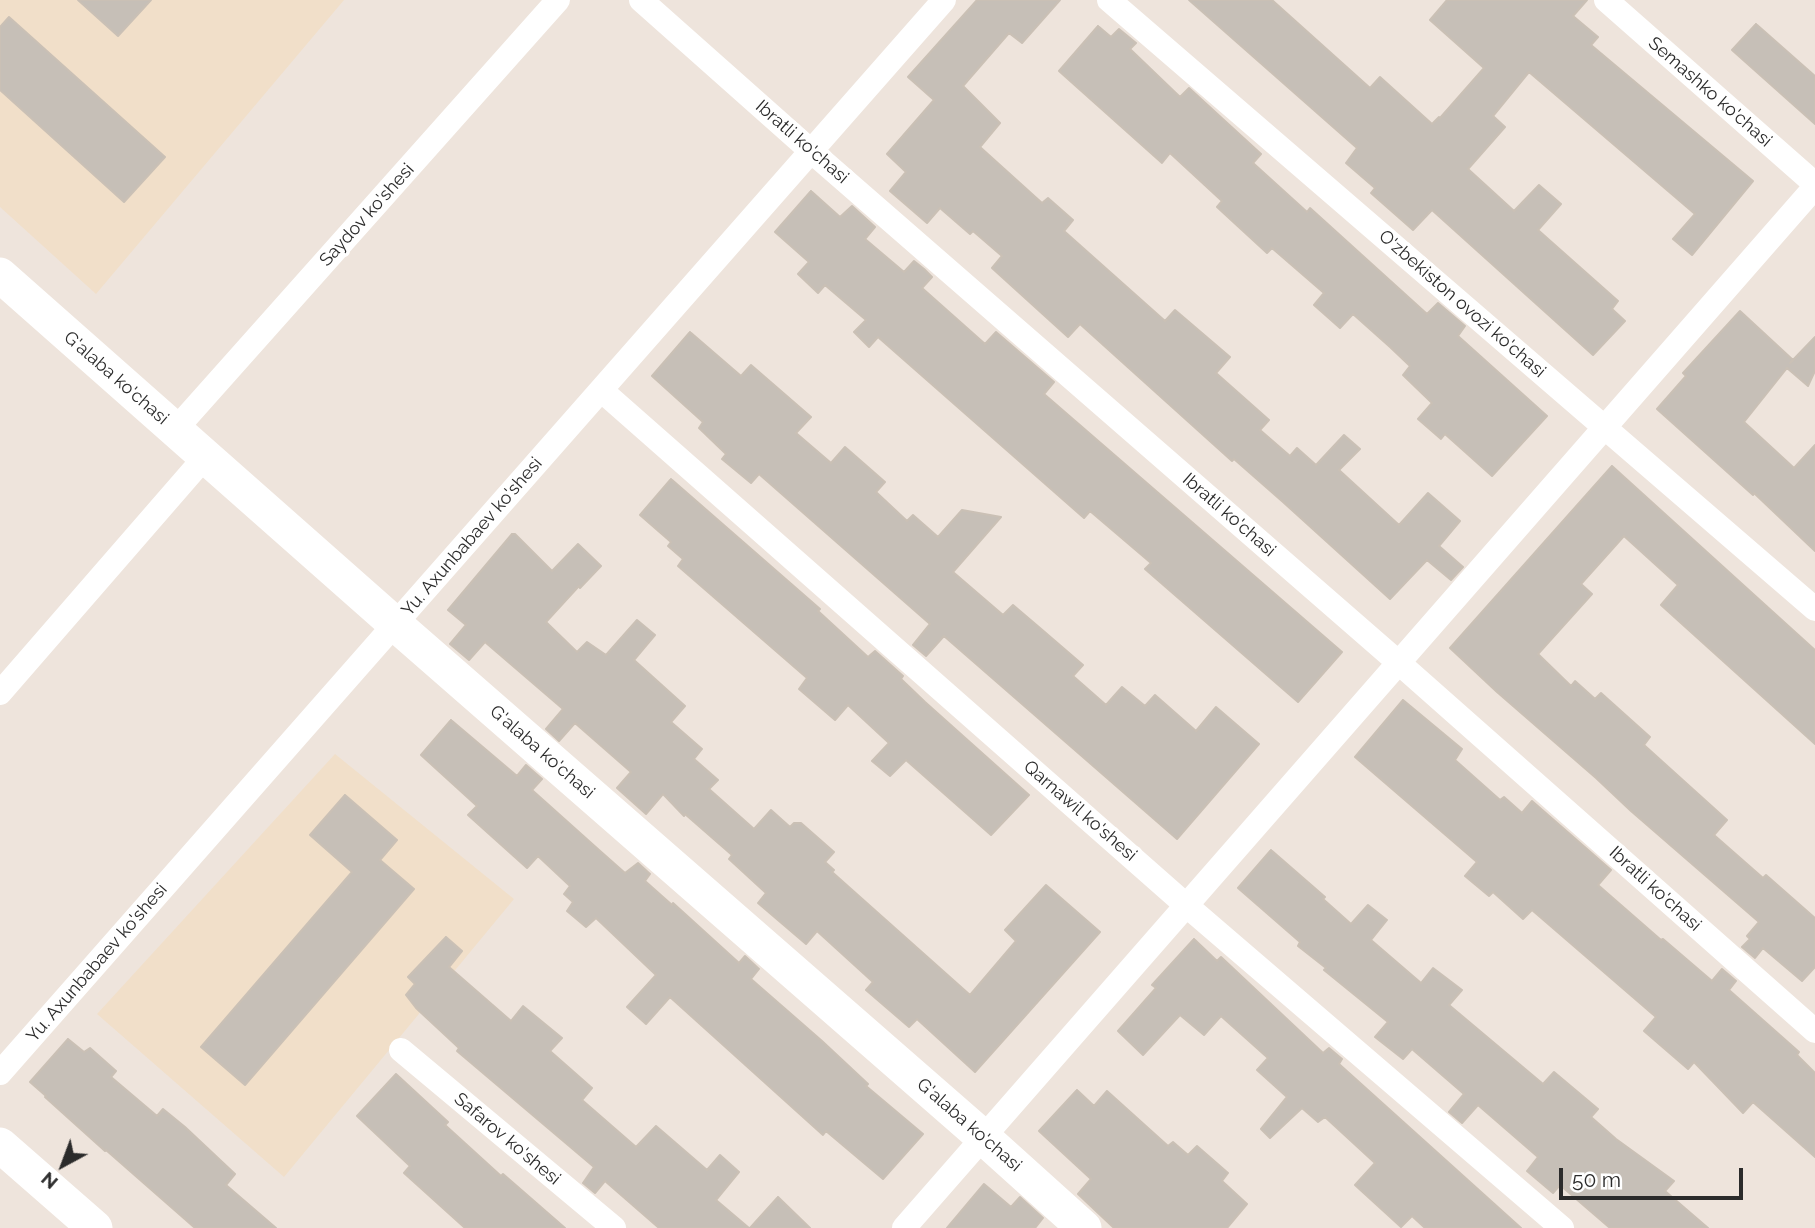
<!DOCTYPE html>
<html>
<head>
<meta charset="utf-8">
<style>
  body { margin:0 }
  #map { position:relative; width:1815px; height:1228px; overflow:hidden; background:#eee4dc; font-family:Raleway,sans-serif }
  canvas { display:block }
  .north { position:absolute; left:28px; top:1130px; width:70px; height:70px; -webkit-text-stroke:5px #fff; paint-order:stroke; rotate:221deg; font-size:19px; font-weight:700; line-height:28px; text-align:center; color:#2b2b2b }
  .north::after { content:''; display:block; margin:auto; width:24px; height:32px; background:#2b2b2b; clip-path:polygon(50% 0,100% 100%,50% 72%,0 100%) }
  .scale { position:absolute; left:1559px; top:1168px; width:184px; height:32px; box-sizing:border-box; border:4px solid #2b2b2b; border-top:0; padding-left:9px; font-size:21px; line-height:24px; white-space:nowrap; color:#2b2b2b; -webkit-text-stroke:5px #fff; paint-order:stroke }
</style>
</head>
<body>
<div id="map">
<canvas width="1815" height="1228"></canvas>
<div class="north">N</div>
<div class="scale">50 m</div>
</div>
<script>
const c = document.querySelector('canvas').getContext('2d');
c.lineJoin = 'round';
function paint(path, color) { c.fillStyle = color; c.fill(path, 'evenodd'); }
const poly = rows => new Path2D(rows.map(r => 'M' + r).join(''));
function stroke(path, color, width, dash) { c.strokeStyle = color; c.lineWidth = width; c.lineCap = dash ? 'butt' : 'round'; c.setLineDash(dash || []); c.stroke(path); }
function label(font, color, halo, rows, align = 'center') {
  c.font = font + ' Raleway,sans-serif'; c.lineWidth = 7; c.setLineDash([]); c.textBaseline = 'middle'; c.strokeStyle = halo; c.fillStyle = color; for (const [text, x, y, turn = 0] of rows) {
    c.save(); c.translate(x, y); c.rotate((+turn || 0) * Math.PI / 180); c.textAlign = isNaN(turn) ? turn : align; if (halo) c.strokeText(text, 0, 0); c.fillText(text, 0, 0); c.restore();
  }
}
const education = poly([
  [0,0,344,0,96,294,0,207],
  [335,754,514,899,284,1177,97,1014]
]);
const building = poly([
  [78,0,151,0,118,36,78,0],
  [977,0,1060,0,1022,43,1009,33,963,86,1000,123,980,147,1042,203,1048,198,1073,220,1064,231,1165,321,1175,310,1230,357,1216,373,1269,420,1260,430,1290,456,1297,448,1316,465,1344,435,1360,449,1339,470,1399,525,1428,493,1460,521,1439,546,1463,567,1451,580,1427,560,1390,599,1283,502,1234,459,1232,461,1080,324,1068,337,992,268,1002,256,973,231,970,234,940,208,927,223,890,191,906,172,887,154,934,100,908,77,977,0],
  [1189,0,1272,0,1370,88,1380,77,1432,124,1439,117,1440,118,1484,68,1430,20,1447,0,1587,0,1573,16,1598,37,1591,45,1753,181,1692,255,1673,239,1695,214,1529,72,1493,116,1505,127,1468,169,1514,211,1539,185,1561,204,1538,230,1618,301,1612,309,1625,321,1593,355,1432,210,1413,230,1371,193,1375,188,1346,163,1357,148,1189,0],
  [9,17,165,157,124,202,0,90,0,27,9,17],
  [1756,24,1815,76,1815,124,1732,50,1756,24],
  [1098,26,1111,37,1119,29,1136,43,1130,49,1180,97,1189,88,1261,154,1253,163,1307,212,1310,208,1427,314,1438,303,1465,326,1458,336,1547,416,1492,476,1445,434,1441,439,1418,419,1432,403,1403,375,1410,366,1390,347,1353,314,1340,328,1314,305,1324,293,1272,248,1267,253,1217,207,1222,201,1170,153,1162,163,1059,71,1098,26],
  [811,191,840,217,852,206,875,227,865,239,904,272,914,261,924,269,932,277,922,288,985,344,996,332,1054,382,1044,394,1342,652,1298,702,1145,569,1151,563,1090,511,1084,518,878,337,869,347,854,332,866,320,825,285,818,293,798,274,809,262,775,232,811,191],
  [1740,311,1793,360,1790,363,1815,337,1815,371,1808,386,1787,368,1744,422,1794,468,1815,445,1815,551,1754,493,1753,495,1657,409,1686,376,1683,373,1740,311],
  [690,332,741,376,751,365,811,417,796,433,831,463,845,447,885,482,876,492,907,521,913,515,938,537,962,510,1001,517,953,572,1003,615,1013,605,1040,628,1083,665,1073,676,1106,705,1122,687,1145,706,1155,695,1196,731,1216,707,1259,744,1177,839,944,636,926,656,913,645,930,624,759,474,751,483,722,459,726,454,699,428,703,422,652,376,690,332],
  [1612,466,1815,650,1815,744,1661,605,1678,585,1624,536,1581,584,1592,594,1538,654,1571,686,1575,681,1595,699,1601,693,1650,737,1644,745,1727,820,1714,835,1763,878,1766,875,1815,918,1815,967,1802,981,1763,948,1755,958,1742,947,1750,939,1747,936,1759,922,1631,811,1596,778,1497,692,1450,648,1612,466],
  [671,479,820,609,818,611,868,657,875,651,903,676,901,679,925,702,1029,795,991,835,906,760,890,776,872,761,889,743,848,705,835,720,799,689,807,678,678,566,683,559,668,546,671,542,640,515,671,479],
  [512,534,515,534,552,571,578,544,601,566,580,588,579,586,546,622,577,652,587,642,606,655,637,620,655,635,634,660,685,706,671,722,702,749,694,759,718,780,709,789,754,829,771,810,790,827,794,823,801,823,834,852,825,862,834,870,832,872,970,995,1016,941,1005,930,1046,885,1100,932,975,1072,917,1019,909,1027,866,990,873,982,817,931,806,944,758,903,766,893,729,859,732,855,685,814,684,816,663,794,646,814,617,788,631,772,575,723,559,741,546,729,563,709,485,642,469,660,450,644,466,625,448,610,512,534],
  [1403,700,1462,749,1455,760,1500,800,1504,797,1522,813,1532,801,1611,870,1598,885,1661,940,1663,939,1712,981,1722,969,1736,981,1729,990,1799,1052,1797,1055,1815,1073,1815,1157,1753,1102,1743,1113,1694,1062,1688,1069,1644,1031,1656,1017,1532,910,1523,919,1493,892,1489,896,1465,876,1477,862,1355,757,1403,700],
  [451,720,517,776,526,765,542,779,532,790,599,850,625,873,638,863,650,874,645,881,672,905,673,903,739,963,745,956,759,969,751,979,822,1041,868,1084,866,1086,923,1134,883,1179,826,1131,823,1135,670,997,646,1024,627,1007,656,975,596,918,586,927,567,911,573,902,564,894,570,886,538,856,527,868,468,815,477,806,421,755,451,720],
  [345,795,397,840,380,860,414,889,245,1085,201,1047,352,872,310,835,345,795],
  [1271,850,1325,897,1323,899,1351,924,1368,905,1387,920,1371,940,1421,983,1433,968,1462,990,1449,1005,1543,1084,1554,1072,1598,1109,1591,1117,1616,1139,1674,1181,1665,1191,1708,1228,1610,1228,1560,1185,1553,1193,1527,1171,1538,1157,1478,1105,1462,1123,1449,1112,1464,1094,1412,1049,1403,1059,1375,1037,1388,1022,1324,970,1326,968,1298,946,1300,942,1238,888,1271,850],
  [446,937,462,951,449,967,511,1021,523,1006,562,1038,550,1051,592,1088,582,1100,636,1147,656,1126,707,1170,720,1155,739,1172,716,1200,749,1228,659,1228,605,1181,595,1193,583,1183,594,1167,457,1051,459,1048,416,1008,406,995,415,984,408,977,446,937],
  [1194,939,1217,961,1221,957,1323,1053,1329,1048,1342,1059,1339,1064,1521,1228,1425,1228,1412,1216,1401,1227,1355,1185,1375,1163,1325,1117,1318,1122,1302,1108,1270,1138,1261,1129,1287,1097,1257,1070,1268,1058,1221,1016,1204,1035,1180,1015,1143,1055,1118,1031,1156,988,1152,985,1194,939],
  [68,1039,84,1052,90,1048,116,1071,111,1077,157,1116,163,1109,185,1127,235,1174,226,1185,276,1228,195,1228,106,1150,105,1151,45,1097,46,1096,30,1082,68,1039],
  [396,1074,448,1122,445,1125,501,1176,503,1174,565,1228,465,1228,404,1173,410,1166,357,1116,396,1074],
  [1077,1090,1094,1106,1107,1091,1168,1146,1173,1142,1188,1155,1197,1146,1228,1173,1222,1181,1247,1204,1227,1228,1114,1228,1078,1194,1091,1179,1039,1131,1077,1090],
  [984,1184,1011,1207,1020,1197,1043,1218,1035,1228,947,1228,984,1184],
  [778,1197,810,1228,750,1228,778,1197]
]);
const street = poly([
  [641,0,811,151,1399,663,1815,1031],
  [1109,0,1815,609],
  [1606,0,1815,184],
  [601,390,1187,906,1562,1228],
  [175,430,558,0],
  [0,693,205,457],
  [401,1050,614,1228],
  [0,1073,944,0],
  [904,1228,1815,187]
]);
const secondary = poly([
  [0,275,395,624,984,1138,1084,1228],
  [0,1145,95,1228]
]);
const streetNames = [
  ["Semashko ko'chasi",1710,92,41],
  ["Ibratli ko'chasi",802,142,41],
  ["Saydov ko'shesi",367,215,-48],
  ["O'zbekiston ovozi ko'chasi",1462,304,41],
  ["G'alaba ko'chasi",116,378,41],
  ["Ibratli ko'chasi",1229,515,41],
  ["Yu. Axunbabaev ko'shesi",472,537,-49],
  ["G'alaba ko'chasi",542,752,41],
  ["Qarnawil ko'shesi",1080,811,41],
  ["Ibratli ko'chasi",1655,889,42],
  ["Yu. Axunbabaev ko'shesi",97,963,-49],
  ["G'alaba ko'chasi",969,1125,41],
  ["Safarov ko'shesi",507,1139,40]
];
paint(education, '#f1dfc9');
paint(building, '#c6bfb7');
stroke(building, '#cac0b5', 2);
stroke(street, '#fff', 24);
stroke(secondary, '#fff', 35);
label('18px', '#2b2b2b', '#fff', streetNames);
</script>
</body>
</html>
